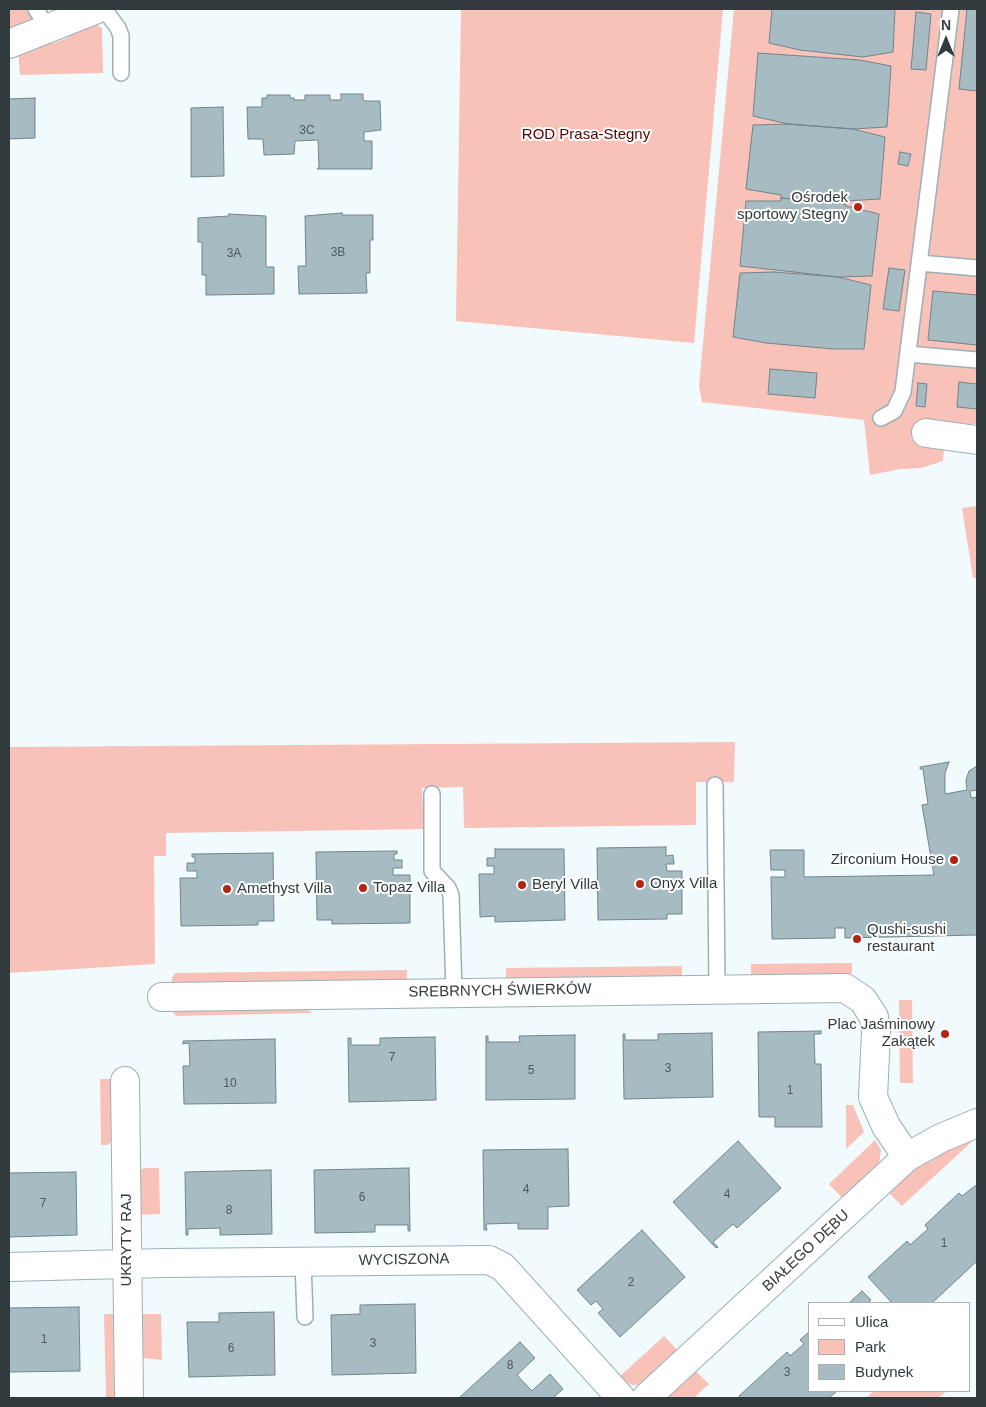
<!DOCTYPE html>
<html>
<head>
<meta charset="utf-8">
<style>
  body { margin:0 }
  #map { position:relative; width:986px; height:1407px; overflow:hidden; background:#f1fafd; font-family:Helvetica,sans-serif }
  canvas { display:block }
  .frame { position:absolute; inset:0; border:10px solid #313a3c; pointer-events:none }
  .legend { position:absolute; left:808px; top:1302px; width:162px; height:90px; box-sizing:border-box; background:#fff; border:1px solid #adb0b1; margin:0; padding:6px 9px; list-style:none; font-size:15px; color:#313a3c }
  .legend li { display:flex; align-items:center; gap:10px; height:25px }
  .legend b { width:25px; border:1px solid #adb0b1 }
  .north { position:absolute; left:921px; top:15px; width:50px; height:50px; -webkit-text-stroke:4px #fff; paint-order:stroke; rotate:0deg; font-size:14px; font-weight:700; line-height:20px; text-align:center; color:#313a3c }
  .north::after { content:''; display:block; margin:auto; width:18px; height:22px; background:#313a3c; clip-path:polygon(50% 0,100% 100%,50% 72%,0 100%) }
</style>
</head>
<body>
<div id="map">
<canvas width="986" height="1407"></canvas>
<div class="frame"></div>
<ul class="legend">
<li><b style="height:6px;background:#fff"></b>Ulica</li>
<li><b style="height:14px;background:#f9c2b8"></b>Park</li>
<li><b style="height:14px;background:#a6bcc2"></b>Budynek</li>
</ul>
<div class="north">N</div>
</div>
<script>
const c = document.querySelector('canvas').getContext('2d');
c.lineJoin = 'round';
function paint(path, color) { c.fillStyle = color; c.fill(path, 'evenodd'); }
const poly = rows => new Path2D(rows.map(r => 'M' + r).join(''));
function stroke(path, color, width, dash) { c.strokeStyle = color; c.lineWidth = width; c.lineCap = dash ? 'butt' : 'round'; c.setLineDash(dash || []); c.stroke(path); }
function label(font, color, halo, rows, align = 'center') {
  c.font = font + ' Helvetica,sans-serif'; c.lineWidth = 4; c.setLineDash([]); c.textBaseline = 'middle'; c.strokeStyle = halo; c.fillStyle = color; for (const [text, x, y, turn = 0] of rows) {
    c.save(); c.translate(x, y); c.rotate((+turn || 0) * Math.PI / 180); c.textAlign = isNaN(turn) ? turn : align; if (halo) c.strokeText(text, 0, 0); c.fillText(text, 0, 0); c.restore();
  }
}
const green = poly([
  [9,9,48,9,32,16,30,25,9,33],
  [461,9,723,9,694,343,456,321],
  [734,9,977,9,977,424,946,423,943,461,921,468,900,469,870,475,864,420,702,402,699,386,703,343],
  [93,23,102,28,103,73,20,75,18,50,37,41,54,43,67,38,74,30],
  [977,506,977,578,973,578,962,508],
  [735,742,734,782,696,782,696,825,464,828,463,787,422,788,424,829,166,833,166,856,154,856,155,964,9,973,9,747],
  [852,963,852,974,751,976,751,964],
  [682,966,682,977,506,979,506,968],
  [407,970,407,981,172,984,172,977,176,973],
  [899,1000,912,1000,913,1083,900,1083],
  [173,1006,303,1006,312,1013,176,1016,172,1011],
  [100,1079,112,1079,112,1140,108,1145,101,1145],
  [846,1105,853,1105,864,1132,846,1149],
  [977,1137,902,1206,888,1192,925,1162,945,1149],
  [875,1140,881,1150,879,1164,844,1200,829,1184],
  [144,1168,159,1168,160,1214,137,1215,137,1172],
  [104,1314,113,1314,114,1398,106,1398],
  [142,1314,161,1314,162,1360,143,1358],
  [664,1336,680,1353,640,1385,632,1385,618,1378],
  [694,1369,709,1384,694,1398,663,1398],
  [874,1391,947,1391,938,1398,866,1398]
]);
const building = poly([
  [772,9,895,9,893,52,863,57,800,50,769,43,772,9],
  [967,9,977,9,977,91,959,89,967,9],
  [916,12,931,14,926,70,911,69,916,12],
  [758,53,860,60,891,66,887,127,853,129,788,124,753,116,758,53],
  [341,94,363,94,363,100,365,101,380,101,381,130,364,132,364,141,372,141,372,169,317,169,319,167,318,140,295,141,294,154,264,155,263,139,248,139,247,107,262,107,262,98,267,98,267,95,290,95,290,98,294,98,294,100,305,100,305,95,330,95,330,100,341,100,341,94],
  [35,98,35,138,9,139,9,99,35,98],
  [223,107,224,176,191,177,191,108,223,107],
  [788,124,853,129,885,137,880,199,846,201,846,204,781,198,781,195,746,189,753,125,788,124],
  [900,152,911,154,908,166,898,164,900,152],
  [781,198,846,204,846,206,879,214,872,276,838,277,740,266,746,201,781,201,781,198],
  [342,213,342,215,373,215,373,240,370,240,370,273,366,273,367,293,299,294,298,266,306,266,305,216,342,213],
  [229,214,266,216,266,267,274,267,274,294,206,295,206,275,202,275,202,242,198,242,198,218,229,216,229,214],
  [889,268,905,270,899,311,883,309,889,268],
  [774,272,838,277,871,285,864,349,833,349,766,343,733,337,740,273,774,272],
  [933,291,977,295,977,345,928,340,933,291],
  [770,369,817,373,815,398,768,394,770,369],
  [959,382,977,384,977,409,957,407,959,382],
  [918,383,927,384,925,407,916,406,918,383],
  [949,762,945,773,945,794,967,790,966,780,969,771,977,766,977,790,970,791,971,798,977,797,977,935,845,938,845,928,835,928,835,938,772,939,771,877,785,877,785,870,771,870,770,850,804,850,804,877,934,875,922,805,928,804,923,769,920,769,920,767,949,762],
  [666,847,666,856,673,855,674,864,666,864,667,871,682,871,682,914,667,914,667,919,598,920,597,848,666,847],
  [495,849,564,849,565,920,495,922,495,916,480,917,479,874,494,874,494,866,487,866,487,858,495,858,495,849],
  [397,851,397,854,394,854,394,860,402,860,402,868,393,868,393,875,410,875,410,923,332,924,332,920,317,920,316,852,397,851],
  [273,853,274,921,258,921,258,925,181,926,180,878,197,878,197,871,187,871,187,863,195,863,195,857,192,857,192,854,273,853],
  [821,1031,821,1034,814,1034,815,1064,821,1064,822,1127,775,1127,775,1117,759,1117,758,1032,821,1031],
  [712,1033,713,1097,624,1099,623,1034,625,1034,625,1040,658,1040,658,1034,712,1033],
  [575,1035,575,1099,486,1100,486,1036,488,1036,488,1042,520,1042,519,1036,575,1035],
  [435,1037,436,1100,349,1102,348,1038,351,1038,351,1045,380,1045,380,1038,435,1037],
  [275,1039,276,1103,184,1104,183,1066,190,1066,189,1043,183,1044,183,1041,275,1039],
  [738,1141,781,1188,737,1228,733,1224,713,1242,718,1247,716,1248,673,1202,738,1141],
  [568,1149,569,1206,548,1207,548,1229,518,1229,518,1223,486,1224,487,1230,484,1230,483,1150,568,1149],
  [409,1168,410,1231,408,1231,408,1225,375,1225,375,1232,315,1233,314,1170,409,1168],
  [271,1170,272,1234,220,1235,220,1228,188,1229,188,1235,186,1235,185,1172,271,1170],
  [76,1172,77,1235,9,1237,9,1173,76,1172],
  [975,1186,977,1186,977,1261,932,1303,892,1303,868,1277,907,1241,910,1245,928,1229,925,1225,959,1193,962,1196,975,1186],
  [642,1230,685,1277,620,1337,598,1313,603,1309,596,1301,591,1305,577,1290,642,1230],
  [862,1291,871,1300,868,1303,849,1303,862,1291],
  [415,1304,416,1373,332,1375,331,1315,360,1314,360,1305,415,1304],
  [79,1307,80,1371,9,1372,9,1308,79,1307],
  [274,1312,275,1375,189,1377,187,1322,219,1322,219,1313,274,1312],
  [810,1331,810,1391,837,1391,829,1398,741,1398,739,1396,787,1352,790,1356,804,1344,800,1340,810,1331],
  [520,1342,535,1358,517,1375,532,1391,550,1374,563,1389,553,1398,459,1398,520,1342]
]);
const service = poly([
  [36,9,48,29],
  [104,9,118,28,121,36,121,73],
  [919,263,977,268],
  [908,354,977,360],
  [881,418,894,411,903,392,951,9],
  [715,785,717,988],
  [432,794,432,871,448,888,451,895,454,991],
  [303,1262,305,1317]
]);
const minor = poly([
  [9,44,97,9],
  [926,433,977,440],
  [162,997,845,988,863,1000,874,1017,876,1032,873,1097,886,1126,907,1157],
  [125,1081,129,1398],
  [9,1267,165,1263,489,1260,503,1267,621,1398],
  [646,1398,907,1157,941,1138,977,1123]
]);
const markers = [
  [858,207,5,"#b32513"],
  [954,860,5,"#b32513"],
  [640,884,5,"#b32513"],
  [522,885,5,"#b32513"],
  [363,888,5,"#b32513"],
  [227,889,5,"#b32513"],
  [857,939,5,"#b32513"],
  [945,1034,5,"#b32513"]
];
const numberNames = [
  ["3C",307,131],
  ["3B",338,253],
  ["3A",234,254],
  ["7",392,1058],
  ["3",668,1069],
  ["5",531,1071],
  ["10",230,1084],
  ["1",790,1091],
  ["4",526,1190],
  ["4",727,1195],
  ["6",362,1198],
  ["7",43,1204],
  ["8",229,1211],
  ["1",944,1244],
  ["2",631,1283],
  ["1",44,1340],
  ["3",373,1344],
  ["6",231,1349],
  ["8",510,1366],
  ["3",787,1373]
];
const parkNames = [
  ["ROD Prasa-Stegny",586,135]
];
const poiNames = [
  ["Ośrodek",848,198,"right"],
  ["sportowy Stegny",848,215,"right"],
  ["Zirconium House",944,860,"right"],
  ["Onyx Villa",650,884],
  ["Beryl Villa",532,885],
  ["Topaz Villa",373,888],
  ["Amethyst Villa",237,889],
  ["Qushi-sushi",867,930],
  ["restaurant",867,947],
  ["Plac Jaśminowy",935,1025,"right"],
  ["Zakątek",935,1042,"right"]
];
const streetNames = [
  ["SREBRNYCH ŚWIERKÓW",500,991,-1],
  ["UKRYTY RAJ",127,1240,-90],
  ["BIAŁEGO DĘBU",806,1251,-43],
  ["WYCISZONA",404,1260,-1]
];
paint(green, '#f9c2b8');
paint(building, '#a6bcc2');
stroke(building, '#70858b', 1);
stroke(service, '#9ab0b6', 18);
stroke(minor, '#9ab0b6', 30);
stroke(service, '#fff', 15);
stroke(minor, '#fff', 28);
for (const [x, y, r, color] of markers) { const dot = new Path2D(); dot.arc(x, y, r, 0, 2 * Math.PI); c.fillStyle = color; c.fill(dot); stroke(dot, '#fff', 2); }
label('12px', '#4e5a5e', null, numberNames);
label('15px', '#540400', '#fff', parkNames);
label('15px', '#313a3c', '#fff', poiNames, 'left');
label('15px', '#313a3c', '#fff', streetNames);
</script>
</body>
</html>
